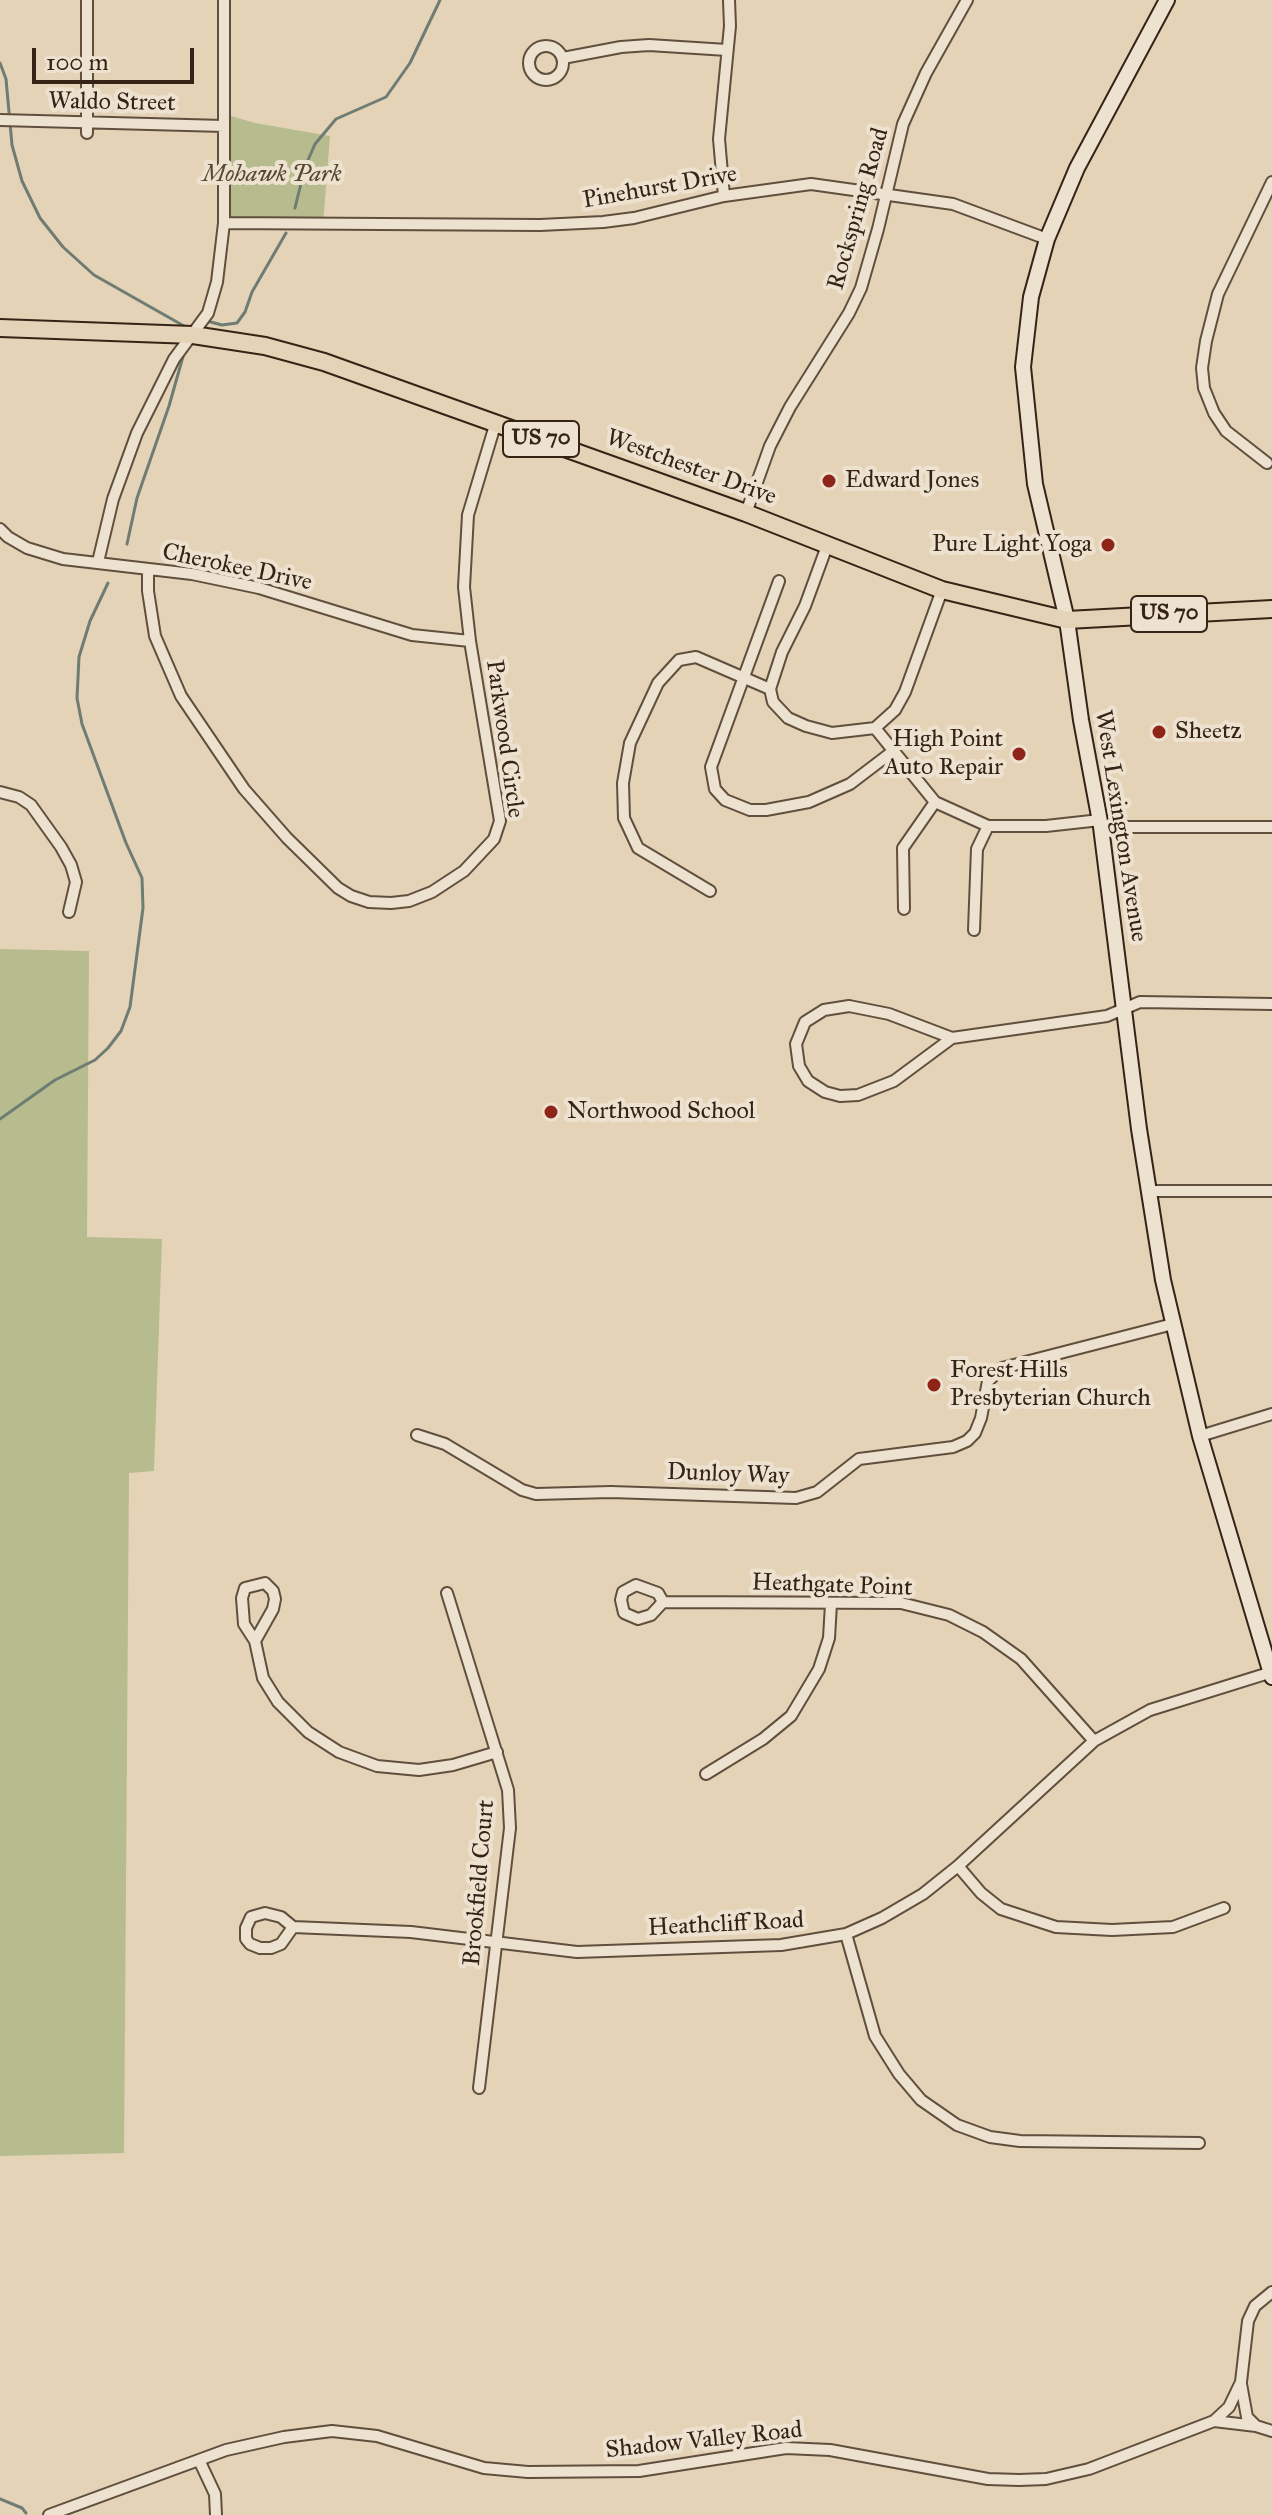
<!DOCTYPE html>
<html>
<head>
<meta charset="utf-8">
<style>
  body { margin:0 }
  #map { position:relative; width:1272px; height:2515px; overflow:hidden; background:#e4d3b7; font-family:"IM FELL Great Primer",serif }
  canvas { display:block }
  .scale { position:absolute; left:32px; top:48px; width:162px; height:36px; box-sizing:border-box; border:4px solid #352315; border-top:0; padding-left:10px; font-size:24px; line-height:28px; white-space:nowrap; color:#352315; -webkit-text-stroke:6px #ede2d0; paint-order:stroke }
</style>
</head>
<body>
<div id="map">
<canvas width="1272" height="2515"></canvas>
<div class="scale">100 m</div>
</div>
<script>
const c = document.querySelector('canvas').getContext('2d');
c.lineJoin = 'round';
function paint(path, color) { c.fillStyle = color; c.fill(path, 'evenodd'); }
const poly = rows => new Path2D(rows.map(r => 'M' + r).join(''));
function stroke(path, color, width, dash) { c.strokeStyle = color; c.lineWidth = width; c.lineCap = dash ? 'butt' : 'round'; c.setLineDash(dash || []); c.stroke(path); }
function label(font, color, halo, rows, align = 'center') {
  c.font = font + ' "IM FELL Great Primer",serif'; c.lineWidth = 8; c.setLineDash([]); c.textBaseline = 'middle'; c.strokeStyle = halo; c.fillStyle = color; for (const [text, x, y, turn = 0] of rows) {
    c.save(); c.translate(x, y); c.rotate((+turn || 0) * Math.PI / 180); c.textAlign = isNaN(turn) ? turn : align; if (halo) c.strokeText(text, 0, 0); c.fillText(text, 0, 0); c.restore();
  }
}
const green = poly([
  [224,114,255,123,330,136,323,224,224,223],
  [0,949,89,951,87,1237,162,1239,154,1471,129,1473,124,2153,0,2156]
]);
const stream = poly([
  [0,63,6,79,12,145,22,181,40,218,63,247,94,275,184,326],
  [295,208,305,167,315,144,336,119,386,97,410,63,440,0],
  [207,321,222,325,237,323,245,312,252,292,286,233],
  [127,544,137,498,169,406,184,353],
  [0,1119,55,1080,95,1060,108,1048,121,1031,130,1007,143,908,142,878,126,843,82,724,77,698,79,657,90,621,108,583],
  [0,2499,22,2508,26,2513]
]);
const street = poly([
  '529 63a17 17 0 1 1 34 0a17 17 0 1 1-34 0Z',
  [563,58,621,47,649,45,727,50],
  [0,120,224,126],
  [87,133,87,0],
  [724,196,719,139,730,26,729,0],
  [224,223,540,225,603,222,634,218,724,196,811,184,953,204,1047,239],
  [1267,463,1226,431,1214,413,1204,388,1202,368,1206,341,1218,294,1272,182],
  [746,513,770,446,790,407,849,313,861,288,878,229,903,124,926,73,967,0],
  [0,529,8,537,27,548,63,559,192,574,259,588,412,635,470,641],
  [827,546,805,606,782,652,770,689,773,702,788,718,806,726,832,733,875,728,935,802,903,848,904,909],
  [98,562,113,499,137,433,174,359,208,313,217,282,224,223,224,0],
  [148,569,148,591,155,636,181,696,244,789,287,838,338,888,351,896,369,902,391,903,409,901,432,892,464,871,494,839,500,821,470,641,464,587,468,515,496,422],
  [779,581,711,767,715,789,725,800,750,810,766,810,809,802,850,784,892,752],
  [875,728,895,710,905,692,942,590],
  [0,792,19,797,31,805,61,847,71,865,76,882,69,912],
  [935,802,988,826,1046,826,1100,820],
  [1101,827,1272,827],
  [710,891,638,848,624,818,623,783,630,743,658,683,679,660,696,657,770,689],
  [974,930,977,849,988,826],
  [849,1006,889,1014,952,1038,894,1081,858,1095,840,1096,825,1092,808,1081,799,1066,796,1044,805,1022,824,1010,849,1006],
  [952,1038,1107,1016,1140,1002,1272,1004],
  [1147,1191,1272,1191],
  [417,1435,445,1444,522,1490,536,1494,611,1492,796,1498,817,1492,859,1459,953,1447,967,1441,975,1433,981,1418,988,1381,1002,1368,1173,1324],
  [1200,1436,1272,1414],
  [447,1593,508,1790,510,1828,479,2088],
  [663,1602,658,1593,636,1585,623,1592,621,1600,624,1613,638,1619,651,1615,663,1602,901,1603,949,1615,983,1632,1021,1659,1094,1741],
  [255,1641,244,1624,242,1598,245,1588,265,1583,273,1591,275,1599,273,1609,255,1641,263,1678,278,1702,308,1732,339,1752,377,1766,419,1770,453,1765,497,1752],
  [706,1774,763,1739,791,1716,819,1669,829,1638,831,1604],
  [958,1866,981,1893,1001,1909,1056,1927,1112,1930,1173,1927,1224,1908],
  [293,1927,281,1944,271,1948,260,1948,250,1944,246,1939,246,1928,251,1917,265,1913,281,1917,293,1927,411,1932,577,1952,781,1945,846,1934,882,1918,923,1894,958,1866,1094,1741,1150,1710,1272,1672],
  [846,1934,875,2036,899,2074,921,2100,957,2125,990,2137,1020,2141,1199,2143],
  [1241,2384,1247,2417,1256,2426],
  [1214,2421,1229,2407,1241,2382,1248,2321,1255,2306,1272,2292],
  [199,2460,215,2494,216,2515],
  [49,2515,226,2450,284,2437,332,2431,377,2436,484,2468,528,2472,639,2471,786,2448,830,2450,988,2479,1019,2480,1046,2479,1089,2469,1214,2421,1256,2426,1272,2431]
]);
const secondary = poly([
  [1167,0,1077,168,1047,239,1031,297,1023,367,1035,484,1067,620,1081,720,1101,827,1139,1129,1163,1280,1200,1436,1272,1677]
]);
const primary = poly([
  [0,328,193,335,265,346,324,362,746,513,942,590,1067,620,1272,609]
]);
const markers = [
  [829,481,8,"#8f2418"],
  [1108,545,8,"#8f2418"],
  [1159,732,8,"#8f2418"],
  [1019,754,8,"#8f2418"],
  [551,1112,8,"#8f2418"],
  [934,1385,8,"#8f2418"]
];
const shields = [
  [541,439,76],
  [1169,614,76]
];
const shieldNames = [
  ["US 70",541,439],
  ["US 70",1169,614]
];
const streetNames = [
  ["Waldo Street",112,103,1],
  ["Pinehurst Drive",660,188,-10],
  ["Rockspring Road",859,209,-74],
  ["Westchester Drive",691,468,20],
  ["Cherokee Drive",237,568,12],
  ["Parkwood Circle",504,739,82],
  ["West Lexington Avenue",1120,826,81],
  ["Dunloy Way",728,1475,2],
  ["Heathgate Point",832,1586,2],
  ["Brookfield Court",480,1883,-85],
  ["Heathcliff Road",726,1925,-3],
  ["Shadow Valley Road",704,2441,-6]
];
const parkNames = [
  ["Mohawk Park",272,175]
];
const poiNames = [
  ["Edward Jones",845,481],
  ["Pure Light Yoga",1092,545,"right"],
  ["Sheetz",1175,732],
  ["High Point",1003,740,"right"],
  ["Auto Repair",1003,768,"right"],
  ["Northwood School",567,1112],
  ["Forest Hills",950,1371],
  ["Presbyterian Church",950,1399]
];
paint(green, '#b6bc8d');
stroke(stream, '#6f7c74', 3);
stroke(street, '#614f3e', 14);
stroke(secondary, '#352315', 18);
stroke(primary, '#352315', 20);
stroke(street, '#ede2d0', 10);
stroke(secondary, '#ede2d0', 14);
stroke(primary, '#e4d3b7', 16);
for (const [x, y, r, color] of markers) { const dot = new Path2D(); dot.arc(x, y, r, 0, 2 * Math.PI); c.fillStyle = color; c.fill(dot); stroke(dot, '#ede2d0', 3); }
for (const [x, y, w] of shields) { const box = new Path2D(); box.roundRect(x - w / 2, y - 18, w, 36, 6); c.fillStyle = '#ede2d0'; c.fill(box); stroke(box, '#352315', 2); }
label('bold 22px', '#352315', null, shieldNames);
label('24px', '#352315', '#ede2d0', streetNames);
label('italic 24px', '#554933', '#ede2d0', parkNames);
label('24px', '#352315', '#ede2d0', poiNames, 'left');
</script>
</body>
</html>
